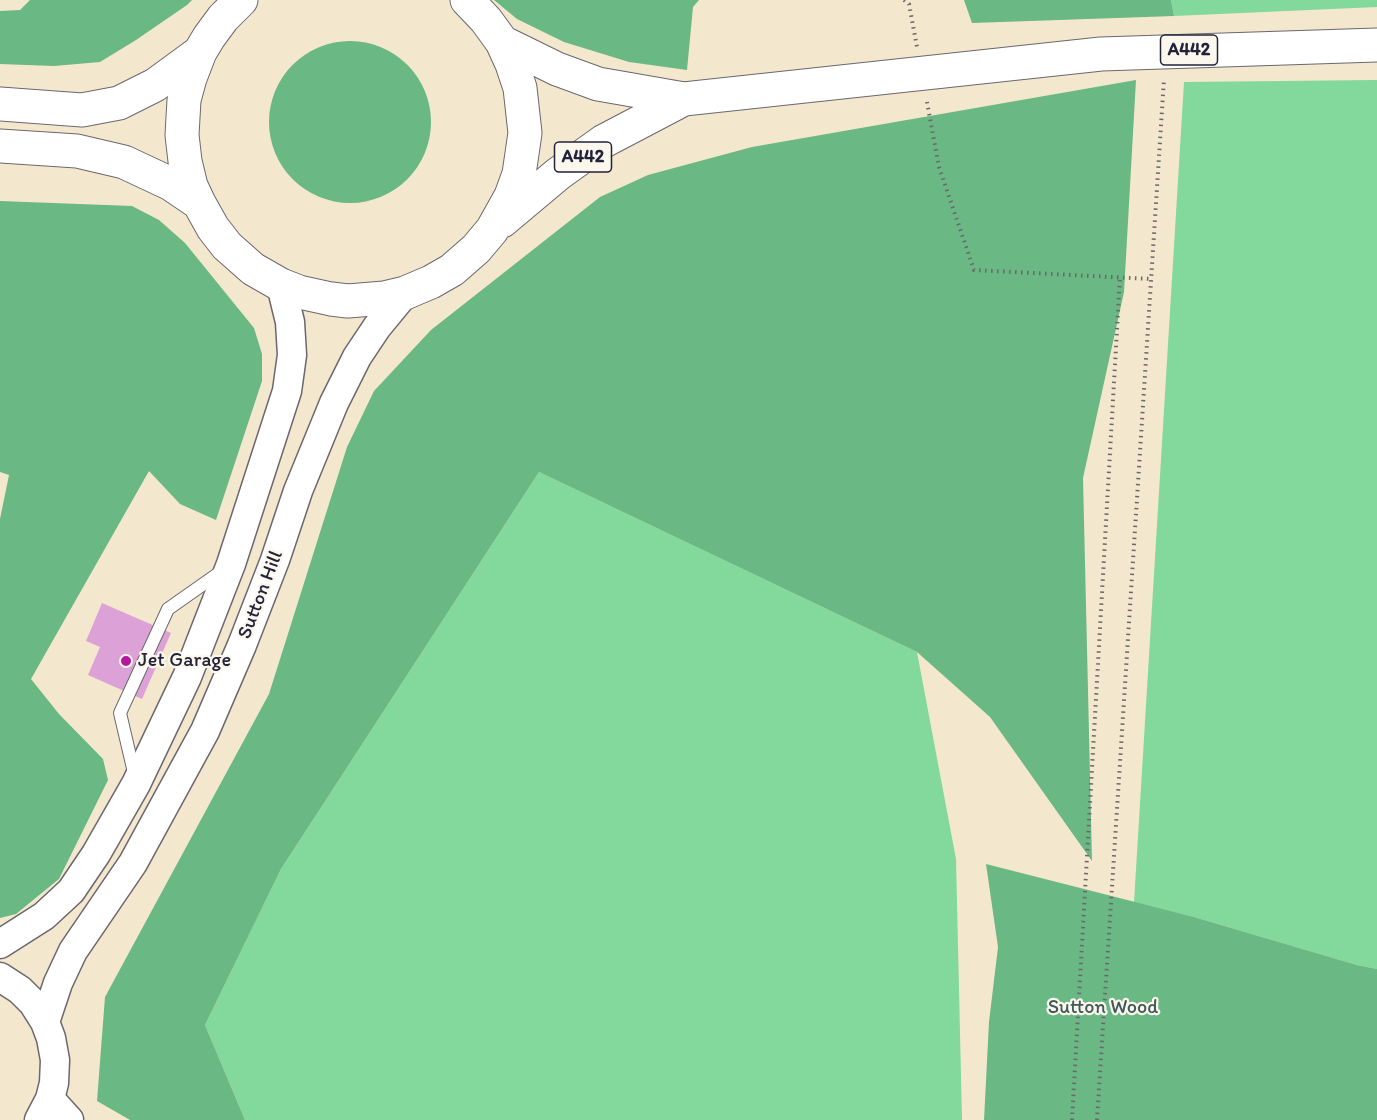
<!DOCTYPE html>
<html>
<head>
<meta charset="utf-8">
<style>
  body { margin:0 }
  canvas { display:block; background:#f3e7cd }
</style>
</head>
<body>
<canvas width="1377" height="1120"></canvas>
<script>
const c = document.querySelector('canvas').getContext('2d');
c.lineJoin = 'round';
function paint(path, color) { c.fillStyle = color; c.fill(path, 'evenodd'); }
const poly = rows => new Path2D(rows.map(r => 'M' + r).join(''));
function stroke(path, color, width, dash) { c.strokeStyle = color; c.lineWidth = width; c.lineCap = dash ? 'butt' : 'round'; c.setLineDash(dash || []); c.stroke(path); }
function label(font, color, halo, rows, align = 'center') {
  c.font = font + ' Itim,sans-serif'; c.lineWidth = 4.5; c.setLineDash([]); c.textBaseline = 'middle'; c.strokeStyle = halo; c.fillStyle = color; for (const [text, x, y, turn = 0] of rows) {
    c.save(); c.translate(x, y); c.rotate((+turn || 0) * Math.PI / 180); c.textAlign = isNaN(turn) ? turn : align; if (halo) c.strokeText(text, 0, 0); c.fillText(text, 0, 0); c.restore();
  }
}
const green = poly([
  [1171,0,1377,0,1377,7,1174,16],
  [1377,80,1377,969,1357,965,1194,917,1134,902,1184,82],
  [539,472,917,652,956,859,962,1120,245,1120,205,1025,281,869]
]);
const forest = poly([
  [30,0,192,0,187,5,136,40,100,62,54,66,0,64,0,11,20,10],
  [494,0,699,0,693,7,687,70,629,62,564,42,517,19],
  [964,0,1171,0,1174,16,972,23],
  '269 122a81 81 0 1 1 162 0a81 81 0 1 1-162 0Z',
  [1136,80,1124,292,1083,478,1092,861,990,717,917,652,539,472,281,869,205,1025,245,1120,130,1120,97,1101,105,997,269,694,347,447,374,391,431,330,600,197,648,175,752,147],
  [0,201,132,206,159,220,185,243,254,328,262,354,262,381,216,520,180,504,149,471,31,679,59,714,103,759,108,780,59,879,16,914,0,918,0,519,9,475,0,472],
  [986,864,1194,917,1357,965,1377,969,1377,1120,984,1120,989,1022,998,947]
]);
const building = poly([
  [102,603,171,633,142,699,88,675,100,647,86,641]
]);
const path = poly([
  [904,0,909,4,917,47],
  [927,102,939,167,974,270,1151,279],
  [1072,1120,1120,277],
  [1097,1120,1164,79]
]);
const service = poly([
  [135,777,120,713,168,609,222,571]
]);
const tertiary = poly([
  [0,944,44,916,71,891,96,854,136,784,187,677,231,564,287,391,292,355,290,322,281,285],
  [0,977,20,990,33,1003,45,1022,51,1038,55,1060,54,1083,50,1099,39,1120],
  [45,1022,58,983,73,951,133,863,205,731,242,645,275,560,298,491,334,403,357,357,377,327,405,293],
  [50,1099,69,1120]
]);
const trunk = poly([
  [241,0,223,18,209,37,200,52,190,78,184,100,182,135,185,161,191,186,199,203,213,228,227,246,253,269,281,285,299,292,331,299,348,301,384,298,405,293,431,282,452,270,476,249,492,230,511,196,519,174,525,133,520,88,512,64,502,42,486,20,467,0],
  [502,42,557,69,598,84,684,99,1101,54,1377,45],
  [0,104,82,110,119,103,155,85,200,52],
  [0,146,77,151,124,162,171,184,199,203],
  [502,221,558,174,604,141,684,99]
]);
const markers = [
  [126,661,6,"#b5179e"]
];
const shields = [
  [1189,50,57],
  [583,157,57]
];
const shieldNames = [
  ["A442",1189,50],
  ["A442",583,157]
];
const streetNames = [
  ["Sutton Hill",261,595,-69]
];
const poiNames = [
  ["Jet Garage",138,661]
];
const parkNames = [
  ["Sutton Wood",1103,1008]
];
paint(green, '#83d89b');
paint(forest, '#6ab883');
paint(building, '#dca2d7');
stroke(service, '#6b676e', 14);
stroke(tertiary, '#6b676e', 31);
stroke(trunk, '#6b676e', 35);
stroke(path, '#6b676e', 4, [1.5, 4.5]);
stroke(service, '#fff', 12);
stroke(tertiary, '#fff', 28);
stroke(trunk, '#fff', 33);
for (const [x, y, r, color] of markers) { const dot = new Path2D(); dot.arc(x, y, r, 0, 2 * Math.PI); c.fillStyle = color; c.fill(dot); stroke(dot, '#fbf7ec', 2); }
for (const [x, y, w] of shields) { const box = new Path2D(); box.roundRect(x - w / 2, y - 15, w, 30, 4.5); c.fillStyle = '#fbf7ec'; c.fill(box); stroke(box, '#22223b', 1.5); }
label('bold 18px', '#22223b', null, shieldNames);
label('20px', '#22223b', '#fbf7ec', streetNames);
label('20px', '#22223b', '#fbf7ec', poiNames, 'left');
label('20px', '#3f5958', '#fbf7ec', parkNames);
</script>
</body>
</html>
